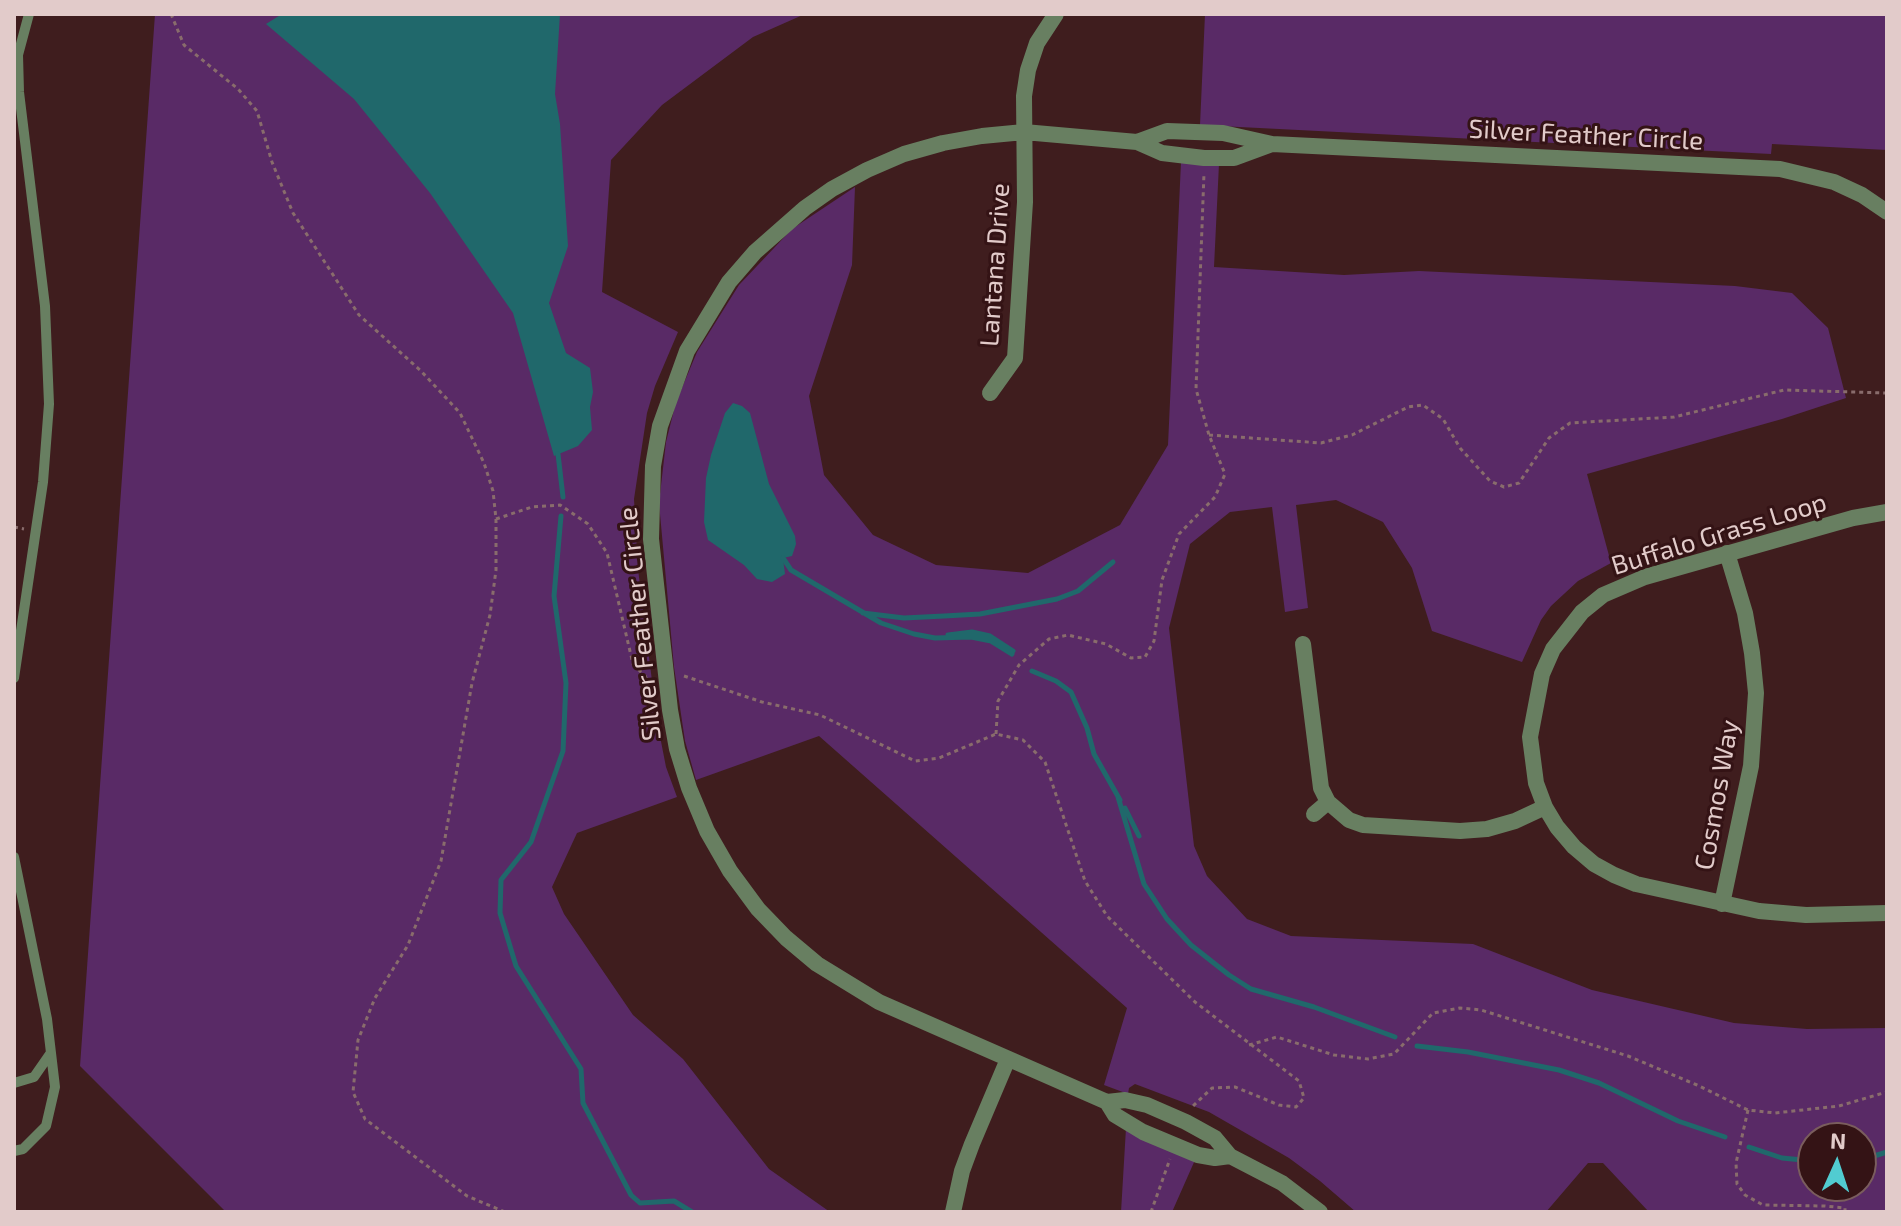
<!DOCTYPE html>
<html>
<head>
<meta charset="utf-8">
<style>
  body { margin:0 }
  #map { position:relative; width:1901px; height:1226px; overflow:hidden; background:#3f1d1e; font-family:"Exo 2",sans-serif }
  canvas { display:block }
  .frame { position:absolute; inset:0; border:16px solid #e2cbca; pointer-events:none }
  .north { position:absolute; left:1797px; top:1122px; width:80px; height:80px; box-sizing:border-box; background:#341315; border:2px solid #7a5d5d; border-radius:50%; rotate:3deg; font-size:22px; font-weight:700; line-height:32px; text-align:center; color:#e2cbca }
  .north::after { content:''; display:block; margin:auto; width:28px; height:36px; background:#51ccd1; clip-path:polygon(50% 0,100% 100%,50% 72%,0 100%) }
</style>
</head>
<body>
<div id="map">
<canvas width="1901" height="1226"></canvas>
<div class="frame"></div>
<div class="north">N</div>
</div>
<script>
const c = document.querySelector('canvas').getContext('2d');
c.lineJoin = 'round';
function paint(path, color) { c.fillStyle = color; c.fill(path, 'evenodd'); }
const poly = rows => new Path2D(rows.map(r => 'M' + r).join(''));
function stroke(path, color, width, dash) { c.strokeStyle = color; c.lineWidth = width; c.lineCap = dash ? 'butt' : 'round'; c.setLineDash(dash || []); c.stroke(path); }
function label(font, color, halo, rows, align = 'center') {
  c.font = font + ' "Exo 2",sans-serif'; c.lineWidth = 6; c.setLineDash([]); c.textBaseline = 'middle'; c.strokeStyle = halo; c.fillStyle = color; for (const [text, x, y, turn = 0] of rows) {
    c.save(); c.translate(x, y); c.rotate((+turn || 0) * Math.PI / 180); c.textAlign = isNaN(turn) ? turn : align; if (halo) c.strokeText(text, 0, 0); c.fillText(text, 0, 0); c.restore();
  }
}
const green = poly([
  [155,14,805,14,753,37,662,105,611,160,602,292,678,332,655,386,647,413,634,499,638,569,657,721,666,767,677,797,577,833,552,887,564,914,633,1015,683,1059,769,1169,830,1212,226,1212,80,1066],
  [1205,14,1887,14,1887,150,1772,144,1771,154,1200,125],
  [1181,162,1219,164,1214,267,1344,275,1419,271,1735,286,1792,293,1828,328,1846,398,1782,419,1587,474,1611,563,1578,581,1551,606,1541,620,1522,662,1432,631,1412,568,1383,522,1336,500,1296,505,1308,608,1285,612,1272,507,1230,512,1190,544,1169,628,1194,846,1207,876,1247,919,1291,936,1473,944,1592,990,1734,1023,1807,1029,1887,1028,1887,1212,1649,1212,1603,1163,1588,1163,1546,1212,1356,1212,1320,1181,1289,1158,1209,1112,1135,1084,1129,1088,1128,1094,1104,1085,1127,1008,819,736,696,780,685,741,674,667,659,503,666,442,676,402,697,352,739,285,792,229,855,187,852,265,809,396,824,475,873,535,936,565,1028,573,1120,525,1168,445],
  [1813,1138,1861,1138,1861,1186,1813,1186],
  [1126,1128,1195,1160,1172,1212,1121,1212]
]);
const water = poly([
  [282,14,560,14,555,94,560,124,568,246,549,303,566,353,590,368,593,392,590,407,592,430,578,446,554,456,513,313,430,193,354,99,266,24],
  [733,403,742,406,750,413,769,484,795,536,796,544,792,556,783,558,785,574,772,582,757,579,744,565,708,540,704,522,706,478,711,455,725,413]
]);
const stream = poly([
  [558,454,563,497],
  [561,516,554,596,566,683,563,751,531,842,501,880,500,913,516,966,581,1069,583,1103,631,1195,640,1203,674,1201,692,1212],
  [783,558,791,570,881,623,914,634,935,638,971,637,991,641,1012,654],
  [863,613,904,618,944,616,980,614,1057,599,1078,591,1113,562],
  [948,635,972,632,990,636,1013,651],
  [1032,671,1056,681,1071,692,1087,728,1094,754,1120,800],
  [1118,797,1144,884,1167,919,1191,945,1229,975,1251,989,1314,1007,1395,1037],
  [1125,808,1139,836],
  [1417,1046,1468,1052,1559,1070,1599,1083,1678,1121,1725,1137],
  [1749,1147,1782,1158,1813,1161],
  [1861,1160,1887,1152]
]);
const path = poly([
  [171,14,184,45,238,89,257,111,272,162,293,213,359,315,421,371,460,413,484,463,493,491,496,519,496,570,490,615,472,683,441,861,408,945,375,998,358,1040,353,1092,365,1119,467,1196,505,1212],
  [1209,435,1321,443,1352,435,1408,407,1423,405,1443,419,1460,448,1490,481,1504,487,1519,483,1549,438,1570,423,1674,417,1784,390,1887,393],
  [496,519,532,507,560,505,588,524,607,553,633,664,646,677,650,675],
  [14,527,24,529],
  [684,676,762,702,820,715,915,761,939,758,996,734,1023,740,1045,762,1085,881,1107,916,1195,1002,1299,1081,1304,1098,1296,1107,1279,1105,1235,1087,1212,1088,1193,1106],
  [996,734,998,701,1019,665,1049,639,1068,635,1106,644,1131,658,1145,657,1154,641,1162,580,1179,534,1215,497,1225,474,1209,435,1196,389,1204,173],
  [1249,1045,1277,1037,1334,1055,1368,1059,1394,1054,1433,1013,1460,1008,1481,1010,1628,1056,1697,1085,1748,1110,1775,1113,1839,1106,1887,1092],
  [1748,1110,1736,1163,1737,1184,1745,1195,1763,1205,1825,1206,1845,1208,1845,1212],
  [1151,1212,1170,1159]
]);
const lane = poly([
  [14,678,43,482,49,404,45,306,19,92,18,55,29,14],
  [14,857,47,1019,55,1087,46,1126,23,1149,14,1151],
  [14,1083,34,1077,50,1054]
]);
const street = poly([
  [1137,142,1167,131,1223,133,1272,144,1780,169,1834,182,1862,195,1887,212],
  [1272,144,1234,158,1204,158,1162,153,1137,142,1024,132,982,136,943,143,904,154,867,170,832,189,805,208,755,252,729,282,687,351,660,426,653,466,651,539,670,710,677,749,689,788,707,831,730,871,758,909,786,938,817,964,879,1002,1107,1102,1125,1100,1147,1105,1186,1122,1215,1138,1230,1156,1282,1183,1320,1212],
  [990,393,1015,358,1025,202,1024,96,1028,70,1037,43,1056,14],
  [1887,512,1853,518,1645,577,1603,595,1582,612,1553,649,1542,674,1530,737,1536,783,1545,807,1557,827,1574,847,1594,864,1614,875,1636,884,1759,911,1806,915,1887,913],
  [1303,644,1321,788,1328,802,1349,820,1363,825,1460,831,1487,829,1515,821,1545,807],
  [1314,814,1328,802],
  [1722,904,1751,766,1756,693,1752,653,1745,613,1727,553],
  [1107,1102,1115,1115,1143,1132,1198,1155,1215,1158,1230,1156],
  [953,1212,962,1171,972,1144,1008,1059]
]);
const streetNames = [
  ["Silver Feather Circle",1586,135,3],
  ["Lantana Drive",995,265,-86],
  ["Buffalo Grass Loop",1719,534,-17],
  ["Silver Feather Circle",640,624,-96],
  ["Cosmos Way",1717,795,-80]
];
paint(green, '#592a66');
paint(water, '#20686b');
stroke(stream, '#20686b', 5);
stroke(path, '#896c6c', 3, [4, 4]);
stroke(lane, '#687f61', 10);
stroke(street, '#687f61', 16);
label('26px', '#e2cbca', '#341315', streetNames);
</script>
</body>
</html>
